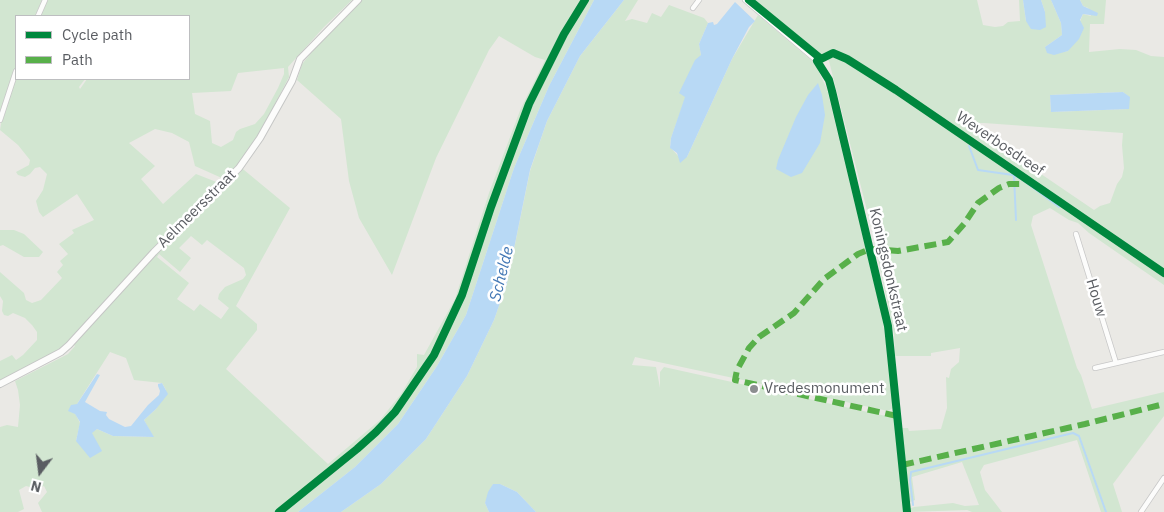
<!DOCTYPE html>
<html>
<head>
<meta charset="utf-8">
<style>
  body { margin:0 }
  #map { position:relative; width:1164px; height:512px; overflow:hidden; background:#eae9e5; font-family:"IBM Plex Sans",sans-serif }
  canvas { display:block }
  .legend { position:absolute; left:15px; top:15px; width:175px; height:65px; box-sizing:border-box; background:#fff; border:1px solid #bdbec0; margin:0; padding:6px 9px; list-style:none; font-size:15px; color:#5a5d62 }
  .legend li { display:flex; align-items:center; gap:10px; height:25px }
  .legend b { width:25px; border:1px solid #bdbec0 }
  .north { position:absolute; left:15px; top:447px; width:50px; height:50px; -webkit-text-stroke:4px #fff; paint-order:stroke; rotate:195deg; font-size:14px; font-weight:700; line-height:20px; text-align:center; color:#5a5d62 }
  .north::after { content:''; display:block; margin:auto; width:18px; height:22px; background:#5a5d62; clip-path:polygon(50% 0,100% 100%,50% 72%,0 100%) }
</style>
</head>
<body>
<div id="map">
<canvas width="1164" height="512"></canvas>
<ul class="legend">
<li><b style="height:6px;background:#00873e"></b>Cycle path</li>
<li><b style="height:6px;background:#58b04a"></b>Path</li>
</ul>
<div class="north">N</div>
</div>
<script>
const c = document.querySelector('canvas').getContext('2d');
c.lineJoin = 'round';
function paint(path, color) { c.fillStyle = color; c.fill(path, 'evenodd'); }
const poly = rows => new Path2D(rows.map(r => 'M' + r).join(''));
function stroke(path, color, width, dash) { c.strokeStyle = color; c.lineWidth = width; c.lineCap = dash ? 'butt' : 'round'; c.setLineDash(dash || []); c.stroke(path); }
function label(font, color, halo, rows, align = 'center') {
  c.font = font + ' "IBM Plex Sans",sans-serif'; c.lineWidth = 5; c.setLineDash([]); c.textBaseline = 'middle'; c.strokeStyle = halo; c.fillStyle = color; for (const [text, x, y, turn = 0] of rows) {
    c.save(); c.translate(x, y); c.rotate((+turn || 0) * Math.PI / 180); c.textAlign = isNaN(turn) ? turn : align; if (halo) c.strokeText(text, 0, 0); c.fillText(text, 0, 0); c.restore();
  }
}
const green = poly([
  [0,0,42,0,35,16,16,16,16,66,0,111],
  [47,0,352,0,324,27,288,67,289,77,256,141,238,165,290,208,236,306,257,324,257,330,226,369,328,464,380,420,401,394,417,367,417,354,424,355,455,299,489,193,521,108,545,60,535,57,499,36,489,50,436,158,392,275,359,218,349,181,341,119,297,80,302,64,317,46,361,0,583,0,580,5,583,7,587,0,594,0,549,86,514,168,466,315,437,366,398,424,355,467,298,512,42,512,38,503,47,492,44,486,38,489,26,486,19,490,24,509,18,512,0,512,0,427,7,425,18,427,20,405,18,390,15,381,68,354,75,346,70,341,52,355,0,380,0,361,12,355,16,360,23,355,37,340,37,332,32,325,25,318,13,313,8,316,4,315,2,311,3,301,0,296,0,272,24,293,26,300,32,303,41,300,62,278,57,272,63,265,60,261,68,254,59,244,74,233,72,230,94,220,77,194,43,217,39,212,36,201,43,190,47,174,40,167,35,168,30,174,25,177,18,175,16,172,29,165,30,160,18,145,0,130,2,118,16,77,16,79,85,79,79,87,80,89,87,79,189,79,189,16,40,16],
  [284,68,284,74,278,88,264,114,255,124,240,129,236,132,233,140,221,147,212,143,210,121,195,114,192,93,231,91,238,73],
  [155,129,172,133,189,142,195,166,224,179,219,183,196,174,163,204,141,179,155,166,129,143],
  [191,236,202,245,207,240,244,268,246,275,243,279,225,287,219,294,218,299,229,308,221,319,200,304,194,311,177,299,189,283,157,257,159,254,180,272,191,258,179,248],
  [110,352,126,358,134,380,162,383,166,390,156,409,144,420,153,437,113,436,97,429,76,441,80,423,75,413,77,404],
  [624,0,638,0,625,21,632,19,647,23,652,13,661,17,669,5,704,18,708,23,699,44,701,55,671,138,670,147,679,157,687,157,732,59,758,15,811,60,817,68,827,89,882,316,890,370,893,408,888,411,635,357,632,365,656,367,660,388,660,372,664,367,895,418,904,512,536,512,517,492,500,484,493,484,485,503,489,512,341,512,381,484,426,439,467,376,494,320,507,283,530,171,547,121,580,56],
  [752,0,977,0,983,25,995,27,1003,26,1008,22,1020,21,1019,0,1023,0,1026,21,1045,12,1041,0,1051,0,1061,23,1062,35,1045,47,1061,52,1068,51,1083,14,1091,16,1088,8,1083,6,1080,0,1106,0,1104,24,1090,24,1089,52,1120,49,1136,50,1151,56,1164,57,1164,272,1089,220,1086,223,1164,277,1164,285,1089,233,1078,223,1069,220,1050,208,1033,216,1031,225,1077,368,1081,375,1092,409,1164,392,1164,416,1113,484,1122,512,1101,512,1077,440,984,465,980,472,985,490,1002,512,972,512,967,510,909,512,909,509,914,507,953,503,965,506,979,505,962,462,912,477,915,500,908,503,903,464,901,428,908,428,909,431,941,429,947,408,946,377,949,378,951,369,959,362,960,348,931,353,931,356,895,356,894,334,872,230,829,61,816,52],
  [1123,92,1129,97,1128,109,1051,112,1050,95],
  [966,123,984,123,1123,133,1122,145,1124,168,1122,177,1117,184,1110,203,1100,206,1094,210],
  [0,230,14,230,24,234,43,252,39,257,24,257,3,245,0,246]
]);
const water = poly([
  [594,0,624,0,580,56,547,121,530,170,507,283,494,320,467,376,426,439,381,484,341,512,298,512,355,467,398,424,437,366,466,315,514,168,549,86],
  [1023,0,1041,0,1045,12,1046,27,1040,30,1031,29,1026,21],
  [1051,0,1080,0,1083,6,1098,13,1097,16,1083,14,1080,20,1084,28,1079,39,1068,51,1054,55,1047,53,1045,47,1062,35,1061,23],
  [735,2,755,21,749,27,732,59,687,157,680,163,677,153,670,148,671,138,685,97,679,93,695,60,701,55,699,44,708,23,713,22,714,25,717,24],
  [818,83,822,95,825,115,820,143,802,173,791,177,776,169,778,160,796,117,808,95],
  [1123,92,1130,97,1129,109,1051,112,1050,95],
  [97,374,100,375,85,402,100,411,107,412,106,415,109,419,125,427,131,426,148,405,159,395,160,391,158,386,158,384,162,383,168,394,156,409,144,420,154,437,113,436,97,429,92,433,102,451,90,458,76,441,80,422,75,414,68,411,71,405,77,404],
  [493,484,500,484,517,492,536,512,489,512,485,503,488,492]
]);
const stream = poly([
  [969,146,978,170,1013,175,1020,178,1059,207],
  [1014,176,1016,220],
  [913,505,910,480,911,472,1073,433,1079,436,1106,512]
]);
const street = poly([
  [745,0,817,61,829,80,832,91,888,326,907,512],
  [693,8,699,0],
  [38,16,45,0],
  [0,120,16,71],
  [1076,234,1116,363],
  [1095,368,1164,352],
  [1141,512,1164,478]
]);
const secondary = poly([
  [0,384,61,352,69,345,154,252,239,168,260,138,292,81,300,59,358,0]
]);
const quiet = poly([
  [897,416,735,380,737,370,749,348,759,337,794,313,824,279,858,254,870,249,898,251,948,242,964,224,978,203,999,188,1009,184,1022,184],
  [902,465,1085,424,1164,404]
]);
const cycleway = poly([
  [749,0,820,58],
  [279,512,357,449,376,432,395,412,434,355,462,295,491,207,529,104,564,34,585,0],
  [907,512,888,326,832,91,829,80,817,61,833,53,847,59,896,90,1164,273]
]);
const markers = [
  [754,389,5,"#8c8e90"]
];
const streetNames = [
  ["Weverbosdreef",1000,144,34],
  ["Aelmeersstraat",197,209,-45],
  ["Koningsdonkstraat",888,270,77],
  ["Houw",1096,298,73]
];
const poiNames = [
  ["Vredesmonument",764,389]
];
const waterNames = [
  ["Schelde",502,274,-76]
];
paint(green, '#d2e6d1');
paint(water, '#b8d9f5');
stroke(stream, '#b8d9f5', 2);
stroke(street, '#c7c7c7', 6);
stroke(secondary, '#c5c6c5', 8);
stroke(street, '#fcfcfb', 4.5);
stroke(secondary, '#fcfcfb', 6);
stroke(quiet, '#58b04a', 6, [12, 6]);
stroke(cycleway, '#00873e', 8);
for (const [x, y, r, color] of markers) { const dot = new Path2D(); dot.arc(x, y, r, 0, 2 * Math.PI); c.fillStyle = color; c.fill(dot); stroke(dot, '#fff', 2); }
label('15px', '#5a5d62', '#fff', streetNames);
label('15px', '#5a5d62', '#fff', poiNames, 'left');
label('italic 16px', '#4378b5', '#fff', waterNames);
</script>
</body>
</html>
